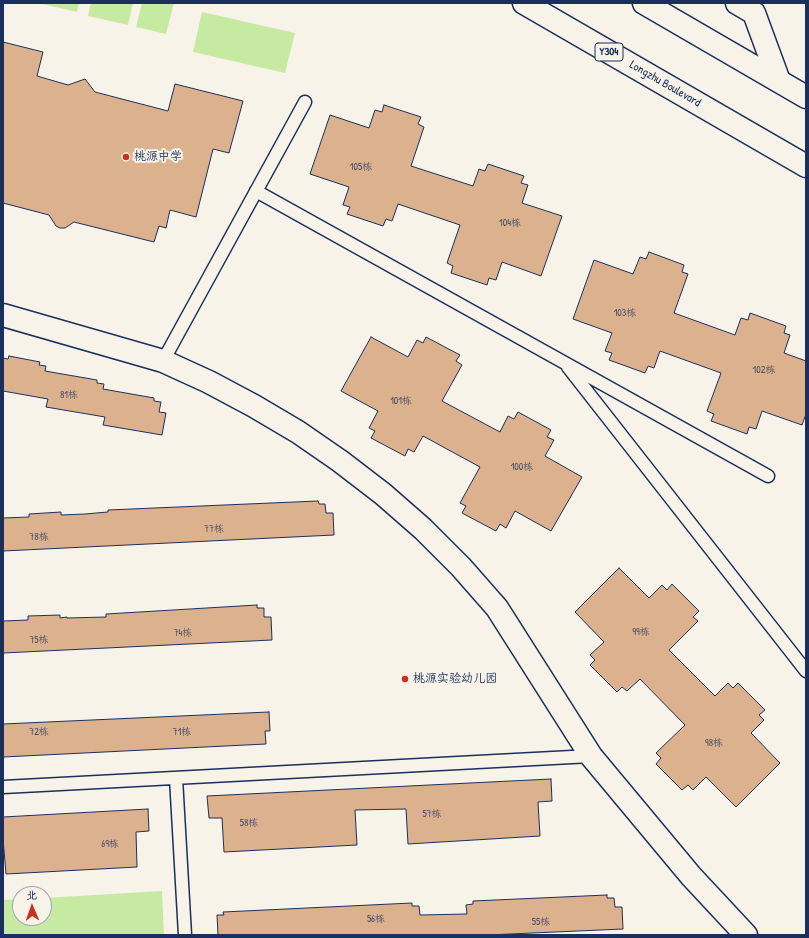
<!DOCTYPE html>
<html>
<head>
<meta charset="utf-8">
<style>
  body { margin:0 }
  #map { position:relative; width:809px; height:938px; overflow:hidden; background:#f7f3e8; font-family:"Patrick Hand","LXGW WenKai TC",sans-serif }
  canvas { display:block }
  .frame { position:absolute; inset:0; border:4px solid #1b2f5e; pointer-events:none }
  .north { position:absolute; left:12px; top:886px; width:40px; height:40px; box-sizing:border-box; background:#f7f3e8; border:1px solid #9fa5b1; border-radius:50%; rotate:358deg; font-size:11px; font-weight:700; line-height:16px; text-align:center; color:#1b2f5e }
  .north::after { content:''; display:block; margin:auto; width:14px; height:18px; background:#c8321e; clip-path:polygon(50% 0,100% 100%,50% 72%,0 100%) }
</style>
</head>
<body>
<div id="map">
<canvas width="809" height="938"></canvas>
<div class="frame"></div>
<div class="north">北</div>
</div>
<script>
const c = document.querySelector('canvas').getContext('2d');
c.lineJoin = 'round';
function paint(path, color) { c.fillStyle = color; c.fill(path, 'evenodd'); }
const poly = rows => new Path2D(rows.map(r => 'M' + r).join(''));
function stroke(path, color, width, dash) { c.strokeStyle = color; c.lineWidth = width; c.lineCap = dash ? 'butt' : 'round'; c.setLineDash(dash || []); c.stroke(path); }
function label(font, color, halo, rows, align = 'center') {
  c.font = font + ' "Patrick Hand","LXGW WenKai TC",sans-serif'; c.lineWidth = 4; c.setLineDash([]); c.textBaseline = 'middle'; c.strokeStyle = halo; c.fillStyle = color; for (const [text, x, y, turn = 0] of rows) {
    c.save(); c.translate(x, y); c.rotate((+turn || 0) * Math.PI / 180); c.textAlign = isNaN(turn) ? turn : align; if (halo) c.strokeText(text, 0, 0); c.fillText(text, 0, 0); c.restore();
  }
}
const green = poly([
  [38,3,79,3,77,12],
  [91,3,133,3,128,25,88,16],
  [142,3,174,3,166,34,136,27],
  [202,12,295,33,285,73,193,52],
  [162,891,164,935,3,935,3,900,20,899,20,918,44,918,44,898]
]);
const building = poly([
  [3,42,43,52,37,76,68,85,85,79,95,92,168,111,175,84,243,101,229,153,213,149,196,217,170,210,166,228,159,226,154,242,74,222,65,228,60,228,56,226,49,215,3,203,3,42],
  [384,105,421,117,418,124,424,127,411,166,473,186,479,169,485,171,488,164,524,176,521,183,528,185,522,203,562,216,541,276,502,262,496,280,489,278,487,285,451,273,453,266,447,263,460,225,398,204,392,221,386,219,383,226,347,214,350,207,343,205,349,187,310,174,330,115,369,128,375,110,382,112,384,105],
  [649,252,684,265,682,272,688,274,674,313,735,335,741,318,748,320,750,313,786,326,784,333,790,335,784,353,806,361,806,414,802,425,762,411,756,429,749,427,747,434,711,421,714,414,707,411,721,373,660,351,654,368,648,366,645,373,609,360,612,353,605,351,612,333,573,319,594,260,633,274,640,257,646,259,649,252],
  [371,337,408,357,417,340,423,343,426,337,460,355,456,361,462,365,442,401,500,432,508,416,514,419,518,412,551,430,547,437,554,440,545,456,582,477,551,531,515,511,506,528,500,524,496,531,462,513,466,506,460,503,480,467,423,436,414,452,408,449,405,456,371,438,375,431,369,428,378,411,341,391,371,337],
  [9,356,40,362,39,365,46,366,45,371,97,380,97,383,104,384,103,389,154,398,154,401,161,402,159,412,166,413,162,435,103,425,105,417,46,407,48,399,3,391,3,358,8,359,9,356],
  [318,501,319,504,325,504,326,513,333,513,334,535,3,551,3,518,29,517,29,514,61,512,61,515,85,514,108,512,108,510,318,501],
  [619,568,649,598,662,585,667,590,672,584,699,611,693,617,698,621,669,650,715,696,728,683,733,688,738,683,765,710,759,715,764,720,751,733,780,763,736,807,706,777,693,790,688,785,682,790,656,764,661,758,656,753,685,725,640,679,627,691,622,687,617,692,590,665,595,660,590,655,604,642,575,612,619,568],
  [257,605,257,608,264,608,264,617,271,617,272,640,3,653,3,621,28,620,28,616,60,615,60,618,67,617,67,618,106,617,106,614,257,605],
  [269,712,270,731,265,731,266,744,3,757,3,724,269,712],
  [551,779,552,801,538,802,540,836,408,844,406,809,355,810,357,845,224,852,222,818,209,818,207,796,551,779],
  [148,809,149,831,136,832,137,867,6,874,3,839,3,817,148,809],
  [607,895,607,898,614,898,615,907,622,907,623,929,487,935,218,935,217,915,224,915,223,912,412,903,412,906,419,906,420,915,467,914,466,905,473,904,473,901,607,895]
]);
const service = poly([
  [256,191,768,476],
  [163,361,305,102],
  [568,367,806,671],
  [176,778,185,935],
  [3,787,591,756]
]);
const minor = poly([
  [3,315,163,361,209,382,254,406,298,432,340,461,383,494,423,529,461,567,497,608,591,756,691,876,746,935]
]);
const secondary = poly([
  [737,3,754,13,779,81]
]);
const primary = poly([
  [524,3,806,166],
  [644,3,806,97]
]);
const markers = [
  [126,157,4,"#c8321e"],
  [405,679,4,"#c8321e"]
];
const numberNames = [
  ["105栋",361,167],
  ["104栋",510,223],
  ["103栋",625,313],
  ["102栋",764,370],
  ["81栋",69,395],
  ["101栋",401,401],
  ["100栋",522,467],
  ["77栋",214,529],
  ["78栋",39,537],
  ["99栋",641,632],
  ["74栋",183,633],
  ["75栋",39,640],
  ["72栋",39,732],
  ["71栋",182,732],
  ["98栋",714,743],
  ["57栋",432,814],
  ["58栋",249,823],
  ["69栋",110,844],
  ["56栋",376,919],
  ["55栋",541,922]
];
const shields = [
  [609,52,28]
];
const shieldNames = [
  ["Y304",609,52]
];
const streetNames = [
  ["Longzhu Boulevard",665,84,30]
];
const poiNames = [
  ["桃源中学",134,157],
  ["桃源实验幼儿园",413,679]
];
paint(green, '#c7eaa3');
paint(building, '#dcb18d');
stroke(building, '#1b2f5e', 1);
stroke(service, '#1b2f5e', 15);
stroke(minor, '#1b2f5e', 25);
stroke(secondary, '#1b2f5e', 25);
stroke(primary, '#1b2f5e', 25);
stroke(service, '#f7f3e8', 12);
stroke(minor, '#f7f3e8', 22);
stroke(secondary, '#f7f3e8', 22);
stroke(primary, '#f7f3e8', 22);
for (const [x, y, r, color] of markers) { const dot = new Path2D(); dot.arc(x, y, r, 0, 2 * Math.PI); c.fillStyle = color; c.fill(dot); stroke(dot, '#f7f3e8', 1.5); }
label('10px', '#4b506a', null, numberNames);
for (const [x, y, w] of shields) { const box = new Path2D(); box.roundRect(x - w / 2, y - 9, w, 18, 3); c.fillStyle = '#f7f3e8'; c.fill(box); stroke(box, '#1b2f5e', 1); }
label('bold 11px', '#1b2f5e', null, shieldNames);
label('12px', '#1b2f5e', '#f7f3e8', streetNames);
label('12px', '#1b2f5e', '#f7f3e8', poiNames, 'left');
</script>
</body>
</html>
